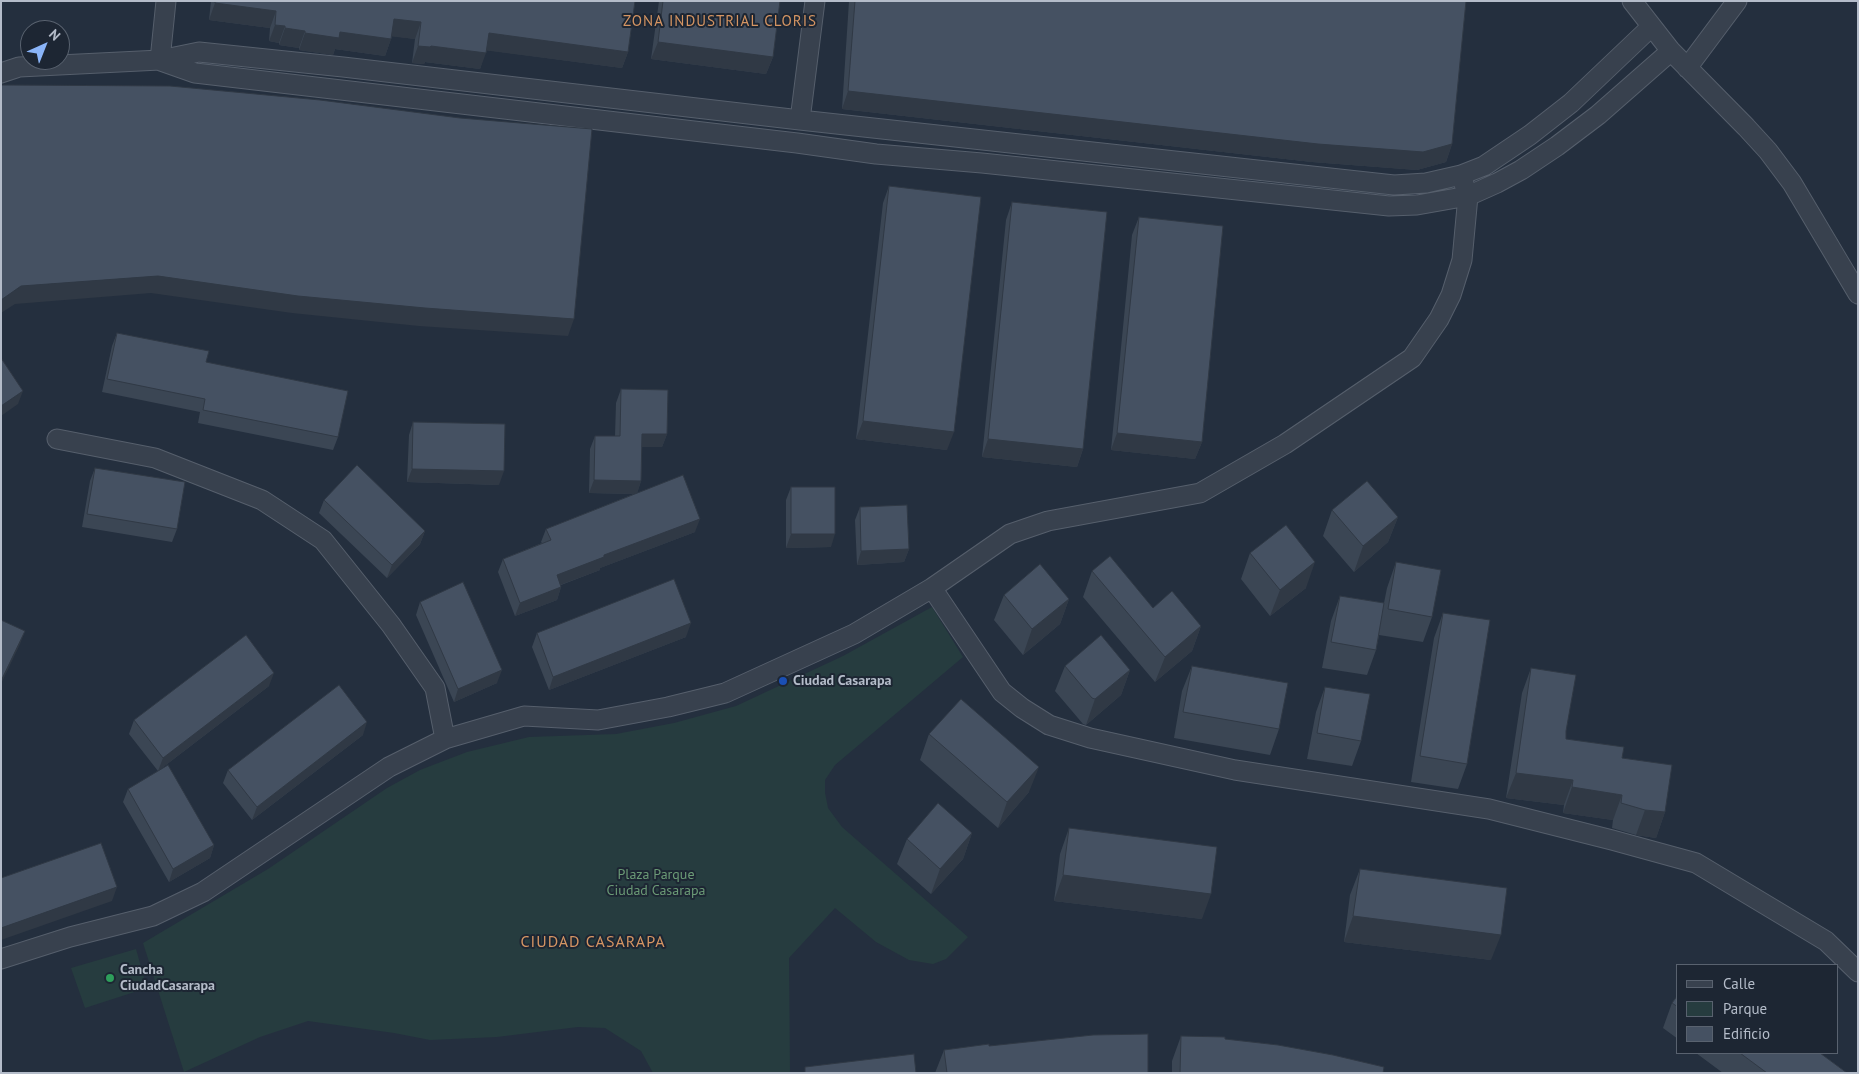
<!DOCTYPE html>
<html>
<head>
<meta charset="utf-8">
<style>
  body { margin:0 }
  #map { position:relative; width:1859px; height:1074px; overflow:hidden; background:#242f3e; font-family:"PT Sans",sans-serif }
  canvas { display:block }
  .frame { position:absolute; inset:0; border:2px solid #b4bcc9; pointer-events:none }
  .legend { position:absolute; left:1676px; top:964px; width:162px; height:90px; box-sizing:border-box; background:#1d2633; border:1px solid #59626f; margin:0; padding:6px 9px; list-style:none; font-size:15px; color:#b4bcc9 }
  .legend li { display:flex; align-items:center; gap:10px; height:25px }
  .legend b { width:25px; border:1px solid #59626f }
  .north { position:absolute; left:20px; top:20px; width:50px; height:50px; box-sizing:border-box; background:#1d2633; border:1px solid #59626f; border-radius:50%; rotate:44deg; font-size:14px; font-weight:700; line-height:20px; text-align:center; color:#b4bcc9 }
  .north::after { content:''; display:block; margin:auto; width:18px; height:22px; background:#8ab4f8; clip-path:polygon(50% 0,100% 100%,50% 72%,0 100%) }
</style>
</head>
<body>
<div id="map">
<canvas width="1859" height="1074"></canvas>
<div class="frame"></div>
<ul class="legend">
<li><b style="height:6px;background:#38414e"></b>Calle</li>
<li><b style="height:14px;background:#263c3f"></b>Parque</li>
<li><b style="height:14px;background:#455162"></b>Edificio</li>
</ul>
<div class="north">N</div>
</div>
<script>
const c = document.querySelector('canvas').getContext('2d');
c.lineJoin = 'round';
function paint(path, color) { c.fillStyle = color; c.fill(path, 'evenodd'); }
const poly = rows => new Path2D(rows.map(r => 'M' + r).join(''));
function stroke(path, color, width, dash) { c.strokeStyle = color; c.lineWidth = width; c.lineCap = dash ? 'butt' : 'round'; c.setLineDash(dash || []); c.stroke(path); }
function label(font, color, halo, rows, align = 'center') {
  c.font = font + ' "PT Sans",sans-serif'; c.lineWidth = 4; c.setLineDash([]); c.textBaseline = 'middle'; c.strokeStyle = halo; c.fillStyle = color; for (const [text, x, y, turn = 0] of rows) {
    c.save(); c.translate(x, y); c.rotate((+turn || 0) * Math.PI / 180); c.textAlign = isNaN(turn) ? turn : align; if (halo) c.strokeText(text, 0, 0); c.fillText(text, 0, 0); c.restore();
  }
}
const green = poly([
  [932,607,963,657,835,765,825,780,825,793,828,808,842,827,968,937,946,959,933,964,909,960,876,942,835,908,789,958,790,1073,653,1073,641,1051,605,1028,578,1027,497,1037,430,1040,394,1033,308,1021,260,1037,184,1072,143,943,268,869,387,788,420,770,467,752,529,737,616,734,674,723,736,706,843,656],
  [136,949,147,988,85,1008,71,968]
]);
const minor = poly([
  [1632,1,1671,51,1746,127,1768,151,1792,183,1858,294],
  [160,60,166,1],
  [161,61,195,73,797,143,876,154,982,163,1389,206,1417,205,1468,196,1497,183,1521,170,1557,146,1598,115,1671,51],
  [1687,68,1737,1],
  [1,73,19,67,160,60,199,52,343,67,800,120,1394,185,1426,183,1461,175,1484,166,1530,135,1571,103,1651,27],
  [800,120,815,1],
  [57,439,155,458,262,500,323,540,391,625,435,688,445,739],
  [932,588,1002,692,1022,708,1049,725,1090,738,1235,770,1489,809,1612,840,1696,863,1826,941,1858,972],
  [1,959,70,937,153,916,203,892,389,767,445,739,524,716,598,720,668,707,725,693,854,634,932,588,1010,534,1048,521,1200,493,1285,444,1412,358,1439,319,1451,295,1462,260,1468,196,1461,175]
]);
const wall = poly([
  [211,1,635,1,628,52,622,68,486,50,480,69,425,62,424,64,412,63,415,39,392,36,385,56,335,49,333,55,299,50,299,48,279,45,279,43,269,41,270,28,209,20],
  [659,1,780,1,773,57,766,74,651,59],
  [849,1,1466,1,1452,144,1446,162,1417,170,1312,162,842,109],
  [889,186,947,450,856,439,883,203],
  [1012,202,1083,449,1077,467,982,457,1006,220],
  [1139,217,1202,442,1195,459,1111,450,1132,235],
  [117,333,206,362,338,437,333,450,198,423,200,412,102,392,112,346],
  [621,389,667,434,662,447,642,447,641,481,637,493,695,532,600,568,600,570,561,585,561,587,557,600,515,616,498,572,503,559,542,543,541,542,546,529,634,494,589,493,590,449,595,436,615,436,616,403],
  [413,422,499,485,407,482,409,435],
  [95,468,177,529,172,542,82,527,90,481],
  [791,487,831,547,786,548,786,500],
  [324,500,425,531,420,544,387,578,319,513],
  [860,507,909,549,904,562,857,565,855,520],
  [1332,510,1398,517,1388,542,1354,572,1323,536],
  [1250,553,1306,588,1270,616,1241,579],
  [1396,562,1432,617,1423,642,1379,635,1376,650,1367,675,1322,668,1331,621,1340,596,1384,603,1387,588],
  [1092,571,1153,608,1201,626,1192,651,1155,682,1083,597],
  [1004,595,1069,599,1060,624,1023,655,994,620],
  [420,602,497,683,454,702,416,615],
  [1443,613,1467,764,1458,789,1411,782,1434,638],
  [537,633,686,637,549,690,532,647],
  [1065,666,1130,670,1121,695,1086,725,1083,724,1055,691],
  [1192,666,1279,729,1270,755,1174,738,1182,691],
  [1531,668,1566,731,1566,739,1622,758,1665,812,1656,838,1636,835,1612,828,1613,820,1563,813,1564,805,1506,798,1522,693],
  [269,686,158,771,129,734,134,720],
  [1325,687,1361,741,1352,766,1307,759,1316,712],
  [929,734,1029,792,998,828,920,760],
  [363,735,252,820,223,783,228,770],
  [128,789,214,845,210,858,169,882,123,802],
  [1069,828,1202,919,1054,901,1060,854],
  [972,833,963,859,931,894,897,864,907,839],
  [1360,869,1491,960,1344,942,1350,895],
  [1678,995,1678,1039,1663,1028,1672,1003],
  [1181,1036,1383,1073,1172,1073,1172,1061],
  [989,1046,1148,1073,935,1073,944,1050],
  [1696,1053,1820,1053,1847,1073,1723,1073]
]);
const shadedWall = poly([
  [215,3,276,11,270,28,209,20],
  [394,19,421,22,415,39,388,36],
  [275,25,285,26,279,43,269,41],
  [285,28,305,31,299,48,279,45],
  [340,32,391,39,385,56,335,49,333,55,299,50,305,33],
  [489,33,628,52,622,68,483,50],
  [658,42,773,57,766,74,651,59],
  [418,46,431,46,486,53,480,69,425,62,424,64,412,63],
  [848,91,1452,144,1446,162,1417,170,1312,162,842,109],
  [158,276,574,319,568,336,419,326,292,313,151,293,15,304,1,313,1,300,21,286],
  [23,391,18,404,1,416,1,406],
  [863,421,954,432,947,450,856,439],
  [1117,433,1202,442,1195,459,1111,450],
  [642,434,667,434,662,447,637,447],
  [988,439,1083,449,1077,467,982,457],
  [412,469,504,471,499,485,407,482],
  [594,480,641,481,637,494,589,493],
  [1398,517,1388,542,1354,572,1363,546],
  [700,519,695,532,600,568,600,570,552,588,557,575,604,555],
  [425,531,420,544,387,578,392,565],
  [791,534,835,534,831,547,786,548],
  [909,549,904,562,857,565,861,551],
  [1315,562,1306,588,1270,616,1280,590],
  [561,587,557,600,515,616,520,603],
  [1069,599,1060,624,1023,655,1032,629],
  [691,623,686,637,549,690,553,677],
  [1201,626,1192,651,1155,682,1165,657],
  [25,631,20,644,1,684,1,681],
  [502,670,497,683,454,702,458,689],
  [1130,670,1121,695,1086,725,1095,699],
  [274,673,269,686,158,771,163,758],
  [367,722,363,735,252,820,257,807],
  [1039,767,1029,792,998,828,1007,802],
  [1516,773,1573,780,1564,805,1506,798],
  [1572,787,1622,795,1613,820,1563,813],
  [1645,810,1665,812,1656,838,1636,835],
  [972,833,963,859,931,894,940,869],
  [214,845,210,858,169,882,173,869],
  [1063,875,1211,894,1202,919,1054,901],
  [117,887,112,901,1,940,1,928],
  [1353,916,1501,935,1491,960,1344,942]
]);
const building = poly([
  [215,1,635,1,628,52,489,33,486,53,431,46,430,47,418,46,421,22,394,19,391,39,340,32,339,38,305,33,305,31,285,28,285,26,275,25,276,11,215,3,215,1],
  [663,1,780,1,773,57,658,42,663,1],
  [855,1,1466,1,1452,144,1423,152,1318,144,848,91,855,1],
  [1,85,170,86,320,100,460,118,592,129,574,319,425,308,298,296,158,276,21,286,1,300,1,85],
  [889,186,981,197,954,432,863,421,889,186],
  [1012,202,1107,212,1083,449,988,439,1012,202],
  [1139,217,1223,226,1202,442,1117,433,1139,217],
  [117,333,209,351,206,362,348,391,338,437,203,410,205,399,107,379,117,333],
  [1,358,23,391,1,406,1,358],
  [621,389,668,390,667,434,642,434,641,481,594,480,595,436,620,436,621,389],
  [413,422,505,424,504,471,412,469,413,422],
  [357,465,425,531,392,565,324,500,357,465],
  [95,468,185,482,177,529,87,514,95,468],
  [683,475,700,519,604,555,604,557,557,575,561,587,520,603,503,559,551,540,546,529,683,475],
  [1367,481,1398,517,1363,546,1332,510,1367,481],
  [791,487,835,487,835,534,791,534,791,487],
  [907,505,909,549,861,551,860,507,907,505],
  [1286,525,1315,562,1280,590,1250,553,1286,525],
  [1110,556,1153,608,1172,591,1201,626,1165,657,1092,571,1110,556],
  [1396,562,1441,570,1432,617,1388,609,1396,562],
  [1040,564,1069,599,1032,629,1004,595,1040,564],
  [674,579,691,623,553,677,537,633,674,579],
  [463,582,502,670,458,689,420,602,463,582],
  [1340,596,1384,603,1376,650,1331,642,1340,596],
  [1443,613,1490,620,1467,764,1420,756,1443,613],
  [1,620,25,631,1,681,1,620],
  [246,635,274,673,163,758,134,720,246,635],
  [1101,635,1130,670,1095,699,1092,698,1065,666,1101,635],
  [1192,666,1288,683,1279,729,1183,712,1192,666],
  [1531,668,1576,675,1566,731,1566,739,1624,747,1622,758,1672,765,1665,812,1645,810,1621,803,1622,795,1572,787,1573,780,1516,773,1531,668],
  [339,685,367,722,257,807,228,770,339,685],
  [1325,687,1370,694,1361,741,1317,733,1325,687],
  [961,699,1039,767,1007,802,929,734,961,699],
  [168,765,214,845,173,869,128,789,168,765],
  [938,803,972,833,940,869,907,839,938,803],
  [1069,828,1217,847,1211,894,1063,875,1069,828],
  [101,843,117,887,1,928,1,878,101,843],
  [1360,869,1507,888,1501,935,1353,916,1360,869],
  [1678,995,1678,1007,1672,1003,1678,995],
  [1148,1034,1148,1073,947,1073,944,1050,989,1044,989,1046,1093,1035,1148,1034],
  [1181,1036,1225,1037,1225,1039,1278,1045,1333,1055,1384,1067,1383,1073,1180,1073,1181,1036],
  [1740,1053,1820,1053,1847,1073,1767,1073,1740,1053],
  [914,1054,916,1073,805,1073,805,1067,914,1054]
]);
const markers = [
  [783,681,5,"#1a4fb4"],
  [110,978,5,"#2e9e5b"]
];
const poiNames = [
  ["Ciudad Casarapa",793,681],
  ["Cancha",120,970],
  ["CiudadCasarapa",120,986]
];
const parkNames = [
  ["Plaza Parque",656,875],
  ["Ciudad Casarapa",656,891]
];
const neighbourhoodNames = [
  ["ZONA INDUSTRIAL CLORIS",720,22]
];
const quarterNames = [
  ["CIUDAD CASARAPA",593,942]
];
paint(green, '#263c3f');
stroke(minor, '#565f6c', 21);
stroke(minor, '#38414e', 19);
paint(wall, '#3b4654');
paint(shadedWall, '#303945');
paint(building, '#455162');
stroke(building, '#303945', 1);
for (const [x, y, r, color] of markers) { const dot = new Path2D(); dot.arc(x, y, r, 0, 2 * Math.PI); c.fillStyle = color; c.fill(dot); stroke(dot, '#1d2633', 2); }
label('bold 14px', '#b4bcc9', '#1d2633', poiNames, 'left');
label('14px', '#6b9a76', '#1d2633', parkNames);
c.letterSpacing = '1px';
label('15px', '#d59563', '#1d2633', neighbourhoodNames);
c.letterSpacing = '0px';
c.letterSpacing = '1px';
label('16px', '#d59563', '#1d2633', quarterNames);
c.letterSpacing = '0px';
</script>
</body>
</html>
